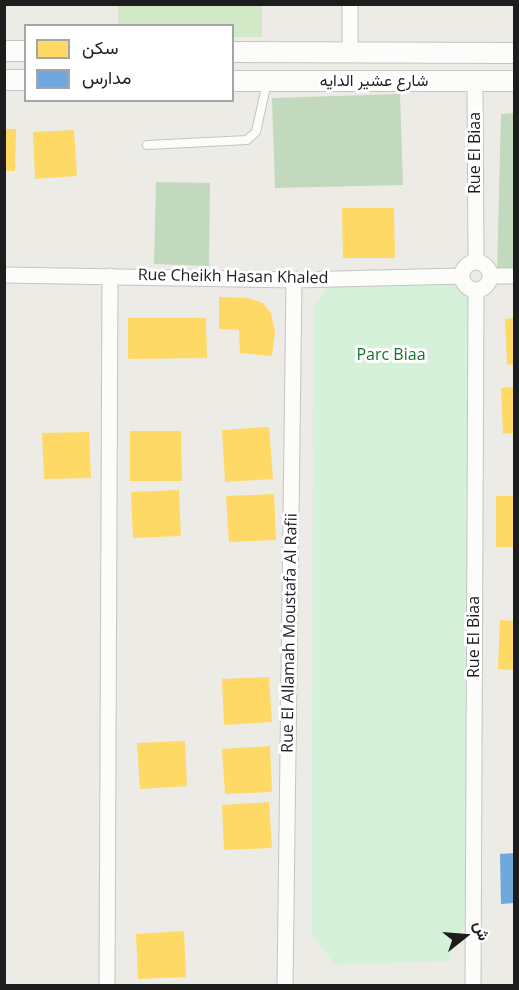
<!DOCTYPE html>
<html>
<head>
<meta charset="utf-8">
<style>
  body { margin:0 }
  #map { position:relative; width:519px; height:990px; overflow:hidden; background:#ecebe6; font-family:"Open Sans",Vazirmatn,sans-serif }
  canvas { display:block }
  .frame { position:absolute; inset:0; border:6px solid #1d1d1d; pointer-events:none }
  .legend { position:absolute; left:24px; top:24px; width:210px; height:78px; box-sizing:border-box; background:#fff; border:2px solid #a5a5a5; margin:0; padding:8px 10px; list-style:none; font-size:18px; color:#1d1d1d }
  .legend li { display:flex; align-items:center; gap:12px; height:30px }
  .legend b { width:30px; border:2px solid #a5a5a5 }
  .north { position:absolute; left:435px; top:906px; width:60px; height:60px; -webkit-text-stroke:4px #fff; paint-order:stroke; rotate:73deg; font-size:16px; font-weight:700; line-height:24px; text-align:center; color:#1d1d1d }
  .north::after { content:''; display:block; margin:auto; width:21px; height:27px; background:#1d1d1d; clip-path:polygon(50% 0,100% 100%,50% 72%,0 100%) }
</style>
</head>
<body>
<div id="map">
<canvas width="519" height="990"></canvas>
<div class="frame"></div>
<ul class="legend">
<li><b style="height:16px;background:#ffd966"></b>سكن</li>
<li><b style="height:16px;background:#6fa8dc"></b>مدارس</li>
</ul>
<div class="north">ش</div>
</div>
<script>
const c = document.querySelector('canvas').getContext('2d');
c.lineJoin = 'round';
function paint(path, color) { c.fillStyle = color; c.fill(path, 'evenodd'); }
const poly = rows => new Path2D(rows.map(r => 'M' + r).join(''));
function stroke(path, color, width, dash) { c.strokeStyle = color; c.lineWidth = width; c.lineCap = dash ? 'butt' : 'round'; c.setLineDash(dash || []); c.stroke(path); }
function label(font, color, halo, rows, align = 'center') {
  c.font = font + ' "Open Sans",Vazirmatn,sans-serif'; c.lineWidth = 6; c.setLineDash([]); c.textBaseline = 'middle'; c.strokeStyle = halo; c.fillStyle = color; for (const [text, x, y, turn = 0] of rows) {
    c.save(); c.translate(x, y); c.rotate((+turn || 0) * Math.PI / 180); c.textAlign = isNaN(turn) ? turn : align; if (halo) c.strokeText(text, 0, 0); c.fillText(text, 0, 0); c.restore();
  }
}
const grass = poly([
  [118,5,262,5,262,37,233,37,232,26,118,25]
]);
const forest = poly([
  [400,94,403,185,275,188,272,98],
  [514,113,514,272,497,272,501,114],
  [156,182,210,183,209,266,154,264]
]);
const park = poly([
  [444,275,469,299,465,923,448,961,335,965,312,935,313,309,331,280]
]);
const homes = poly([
  [4,129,16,129,15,171,4,171],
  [74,130,77,176,35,179,33,132],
  [342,208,394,208,395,258,343,258],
  [219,297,248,298,263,303,271,313,275,332,272,356,240,353,239,330,219,329],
  [128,318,206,318,207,358,128,359],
  [514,318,514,364,507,365,505,319],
  [514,387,514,433,503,434,501,388],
  [269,427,273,479,225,482,222,430],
  [130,431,181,431,182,481,130,481],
  [89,432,91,478,44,479,42,433],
  [179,490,181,536,133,538,131,492],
  [274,494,276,540,229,542,226,496],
  [496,496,514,496,514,547,496,547],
  [500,620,514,621,514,670,498,669],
  [269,677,272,722,224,725,222,679],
  [185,741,187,786,140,789,137,743],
  [270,746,272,792,225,794,222,749],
  [269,802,272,848,224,850,222,805],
  [184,931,186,977,138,979,136,934]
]);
const schools = poly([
  [514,853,514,903,501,904,500,854]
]);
const service = poly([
  [147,145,247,140,256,132,267,82]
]);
const minor = poly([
  [350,52,350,4],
  [475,81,476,261],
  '462 276a14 14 0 1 1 28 0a14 14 0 1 1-28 0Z',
  [4,275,294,280,461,276],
  [490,276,514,276],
  [473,984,476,290],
  [107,986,110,276],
  [285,986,294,280]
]);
const tertiary = poly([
  [4,51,26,51],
  [232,52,514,53],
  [4,80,26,80],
  [232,81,514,81]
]);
const streetNames = [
  ["شارع عشير الدايه",374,81],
  ["Rue El Biaa",475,153,-90],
  ["Rue Cheikh Hasan Khaled",233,277,1],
  ["Rue El Allamah Moustafa Al Rafii",290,633,-89],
  ["Rue El Biaa",474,637,-90]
];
const parkNames = [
  ["Parc Biaa",391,355]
];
paint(grass, '#d3e8c7');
paint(forest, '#c2d9bd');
paint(park, '#d5f1da');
paint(homes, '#ffd966');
paint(schools, '#6fa8dc');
stroke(service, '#c4c4c2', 10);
stroke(minor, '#c4c4c2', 17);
stroke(tertiary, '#c4c4c2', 22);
stroke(service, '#fcfcfb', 8);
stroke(minor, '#fcfcfb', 15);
stroke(tertiary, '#fcfcfb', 20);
label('16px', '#1d1d1d', '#fff', streetNames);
label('16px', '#12742c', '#fff', parkNames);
</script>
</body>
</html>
